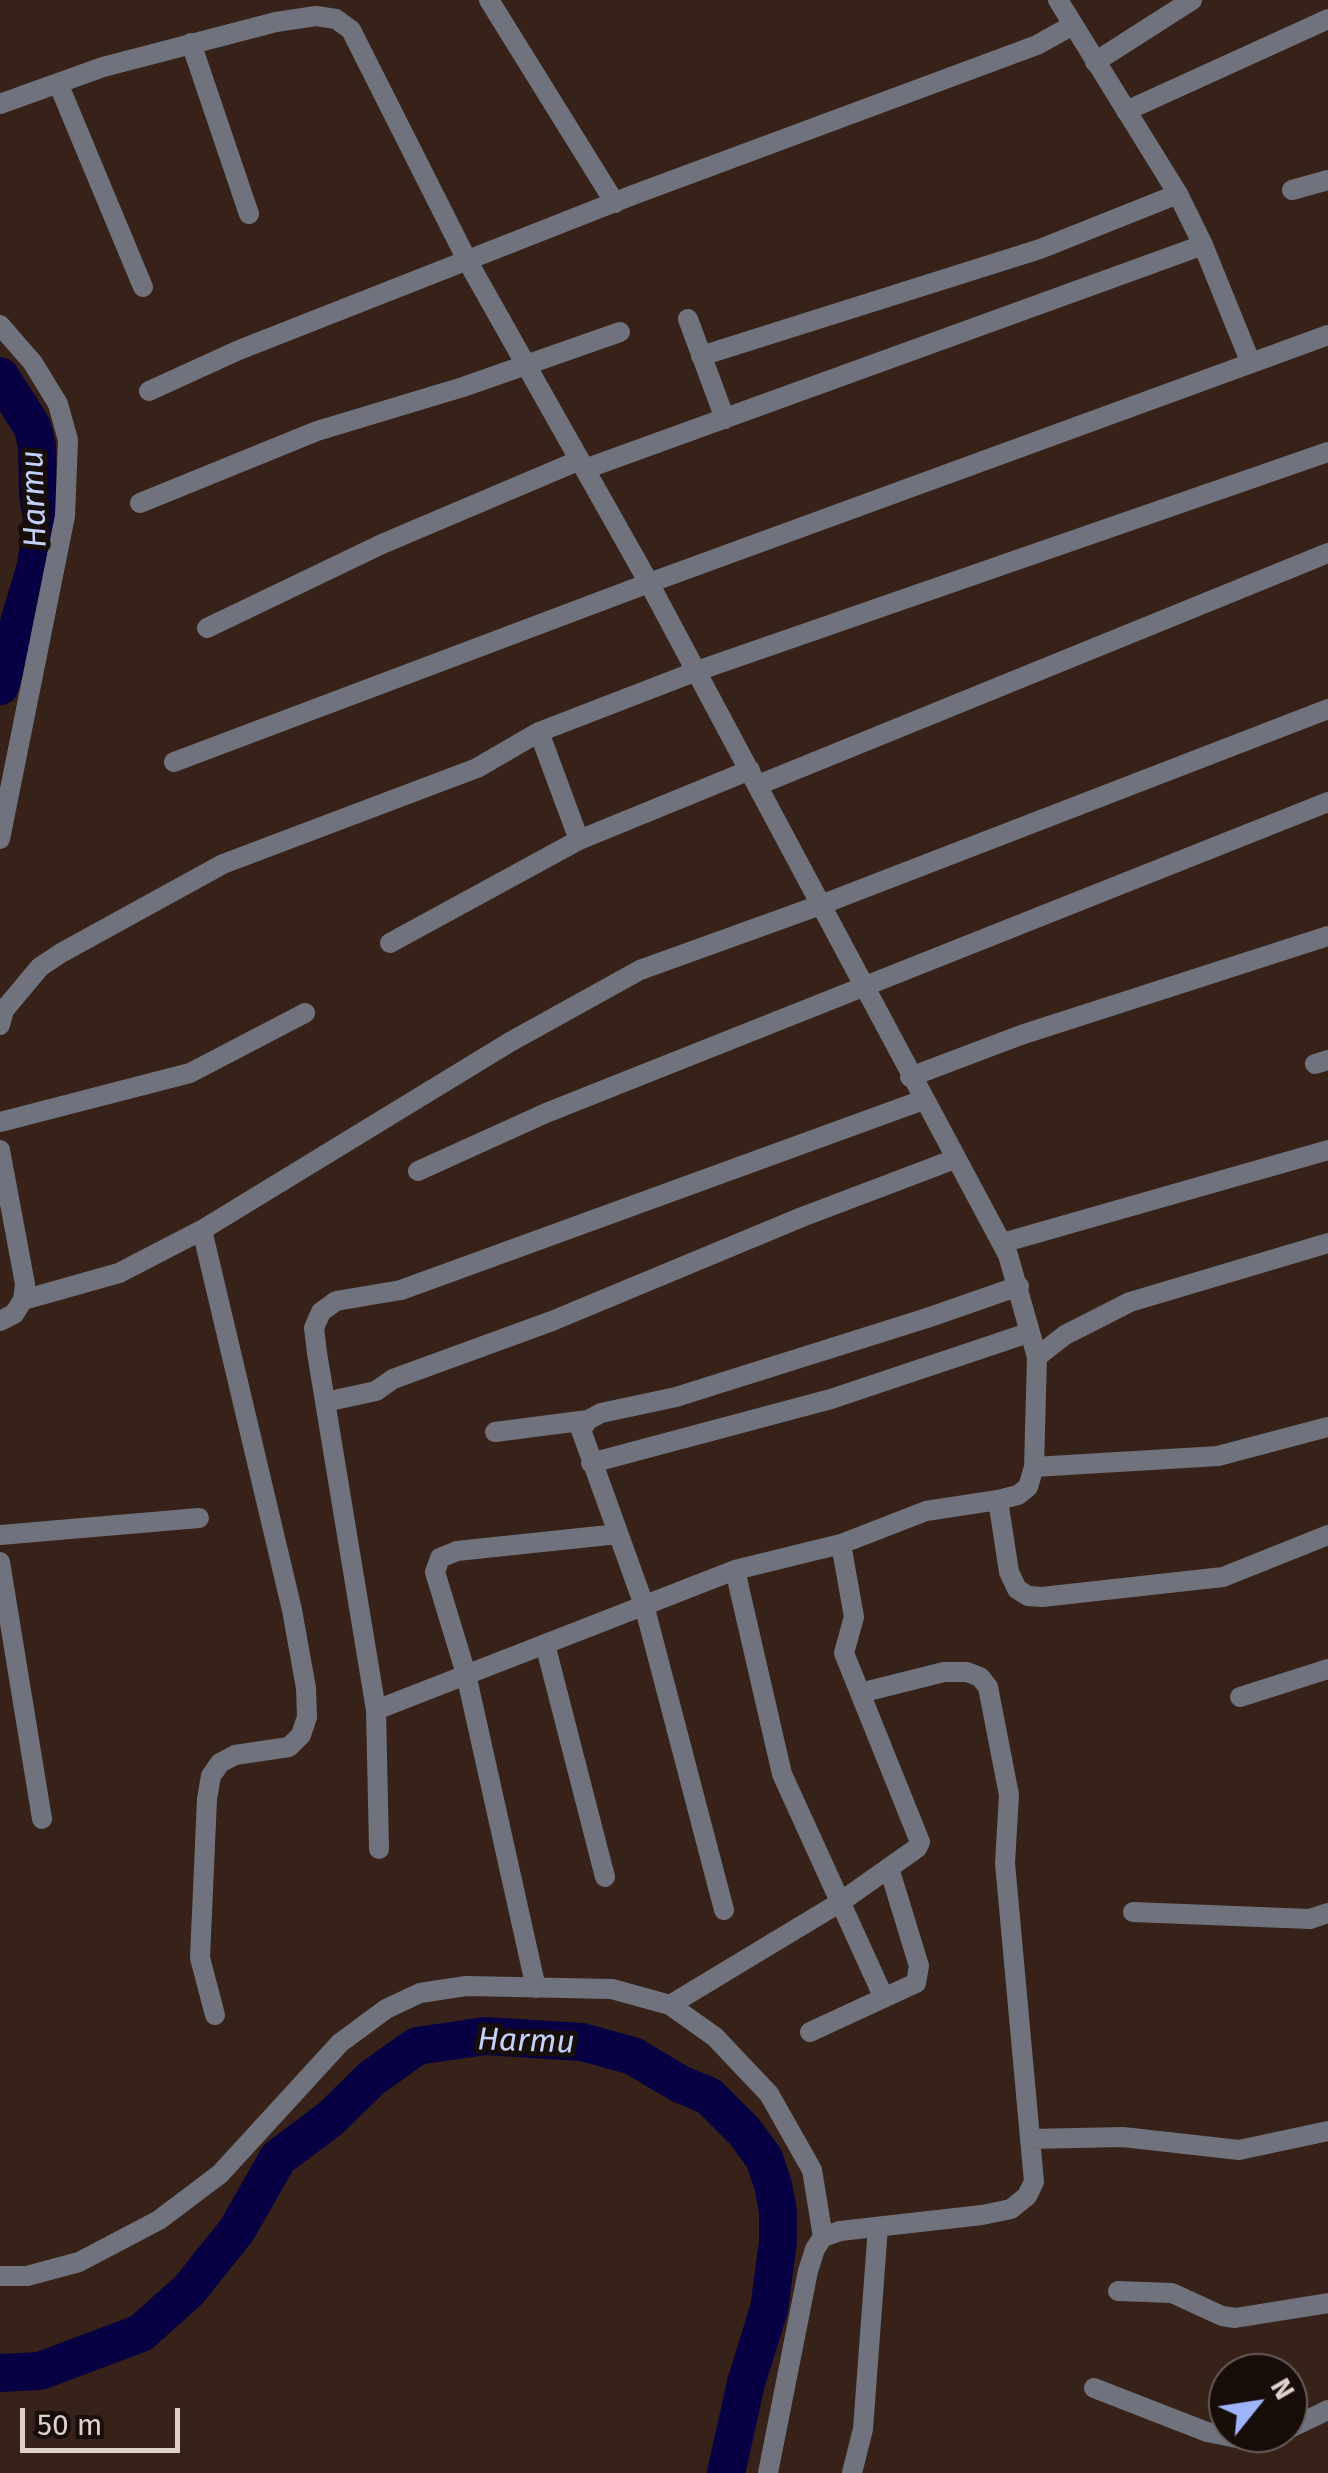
<!DOCTYPE html>
<html>
<head>
<meta charset="utf-8">
<style>
  body { margin:0 }
  #map { position:relative; width:1328px; height:2473px; overflow:hidden; background:#372219; font-family:"Fira Sans",sans-serif }
  canvas { display:block }
  .north { position:absolute; left:1208px; top:2353px; width:100px; height:100px; box-sizing:border-box; background:#170e0a; border:2px solid #675c57; border-radius:50%; rotate:60deg; font-size:28px; font-weight:700; line-height:40px; text-align:center; color:#dfd0ca }
  .north::after { content:''; display:block; margin:auto; width:35px; height:45px; background:#a0b3fd; clip-path:polygon(50% 0,100% 100%,50% 72%,0 100%) }
  .scale { position:absolute; left:20px; top:2408px; width:160px; height:45px; box-sizing:border-box; border:5px solid #dfd0ca; border-top:0; padding-left:12px; font-size:30px; line-height:35px; white-space:nowrap; color:#dfd0ca; -webkit-text-stroke:8px #170e0a; paint-order:stroke }
</style>
</head>
<body>
<div id="map">
<canvas width="1328" height="2473"></canvas>
<div class="north">N</div>
<div class="scale">50 m</div>
</div>
<script>
const c = document.querySelector('canvas').getContext('2d');
c.lineJoin = 'round';
const poly = rows => new Path2D(rows.map(r => 'M' + r).join(''));
function stroke(path, color, width, dash) { c.strokeStyle = color; c.lineWidth = width; c.lineCap = dash ? 'butt' : 'round'; c.setLineDash(dash || []); c.stroke(path); }
function label(font, color, halo, rows, align = 'center') {
  c.font = font + ' "Fira Sans",sans-serif'; c.lineWidth = 10; c.setLineDash([]); c.textBaseline = 'middle'; c.strokeStyle = halo; c.fillStyle = color; for (const [text, x, y, turn = 0] of rows) {
    c.save(); c.translate(x, y); c.rotate((+turn || 0) * Math.PI / 180); c.textAlign = isNaN(turn) ? turn : align; if (halo) c.strokeText(text, 0, 0); c.fillText(text, 0, 0); c.restore();
  }
}
const river = poly([
  [0,376,32,426,37,445,38,494,42,519,36,566,0,686],
  [0,2373,40,2371,141,2333,189,2290,237,2230,278,2158,330,2119,372,2078,417,2046,485,2036,582,2042,633,2056,680,2084,709,2096,744,2131,764,2158,773,2185,778,2211,778,2242,769,2309,746,2383,726,2473]
]);
const street = poly([
  [489,0,615,203],
  [1058,0,1178,194,1203,245,1250,361],
  [191,43,249,214],
  [1095,62,1192,0],
  [58,83,143,287],
  [0,104,103,67,276,22,316,16,336,19,351,30,468,262,649,583,1008,1255,1037,1357,1034,1467,1028,1487,1018,1495,998,1500,1009,1572,1017,1589,1028,1596,1042,1597,1223,1577,1328,1535],
  [1126,111,1328,19],
  [1292,190,1328,180],
  [688,319,725,419],
  [0,325,33,363,58,404,68,440,65,516,0,839],
  [701,356,1040,249,1178,194],
  [149,391,239,350,633,195,1037,45,1073,25],
  [585,469,1203,245],
  [140,503,317,431,463,387,620,332],
  [207,628,382,544,580,460],
  [539,732,579,840],
  [174,762,649,583,1328,335],
  [758,785,1328,553],
  [390,943,579,840,750,770],
  [0,1025,4,1010,40,967,61,953,223,864,477,768,539,732,697,671,1328,452],
  [1315,1064,1328,1060],
  [910,1077,1021,1035,1328,936],
  [0,1122,190,1073,305,1013],
  [0,1150,25,1284,23,1300,14,1314,0,1321],
  [418,1171,546,1113,1328,802],
  [202,1230,292,1610,306,1688,307,1717,301,1735,289,1747,235,1755,220,1763,211,1776,207,1799,200,1958,215,2015],
  [1002,1243,1328,1150],
  [23,1300,119,1273,202,1230,510,1042,640,970,823,904,1328,709],
  [1037,1357,1065,1335,1130,1302,1328,1243],
  [325,1402,376,1391,393,1379,552,1321,802,1217,955,1159],
  [495,1432,588,1420],
  [591,1463,831,1399,1028,1333],
  [1034,1467,1218,1456,1328,1427],
  [0,1535,199,1518],
  [0,1562,42,1819],
  [735,1570,782,1774,884,1998],
  [545,1644,605,1877],
  [1240,1697,1328,1669],
  [376,1710,735,1570,841,1544,926,1511,998,1500],
  [379,1849,376,1710,317,1353,314,1328,321,1312,336,1301,401,1290,923,1100],
  [724,1910,644,1605,581,1430,588,1420,601,1413,676,1397,927,1318,1019,1286],
  [1133,1912,1310,1919,1328,1913],
  [536,1988,466,1674,435,1572,440,1558,457,1551,618,1534],
  [670,2005,839,1903,917,1848,920,1842,844,1653,854,1617,841,1544],
  [810,2032,916,1983,919,1966,889,1868],
  [1030,2139,1123,2137,1239,2150,1328,2131],
  [0,2276,27,2276,79,2262,159,2220,220,2174,340,2043,386,2009,420,1993,466,1986,612,1989,670,2005,715,2037,769,2094,812,2170,823,2237],
  [1118,2291,1172,2293,1222,2316,1235,2318,1328,2303],
  [1094,2388,1207,2432,1247,2440,1270,2438,1280,2433],
  [1288,2429,1328,2410],
  [768,2473,808,2271,815,2249,823,2237,840,2231,982,2215,1011,2209,1027,2196,1034,2182,1005,1863,1009,1795,988,1687,980,1677,967,1672,944,1672,860,1693],
  [852,2473,863,2429,878,2227]
]);
const waterNames = [
  ["Harmu",35,499,-92],
  ["Harmu",526,2042,2]
];
stroke(river, '#070042', 38);
stroke(street, '#70737d', 20);
label('italic 32px', '#c4d0fa', '#170e0a', waterNames);
</script>
</body>
</html>
